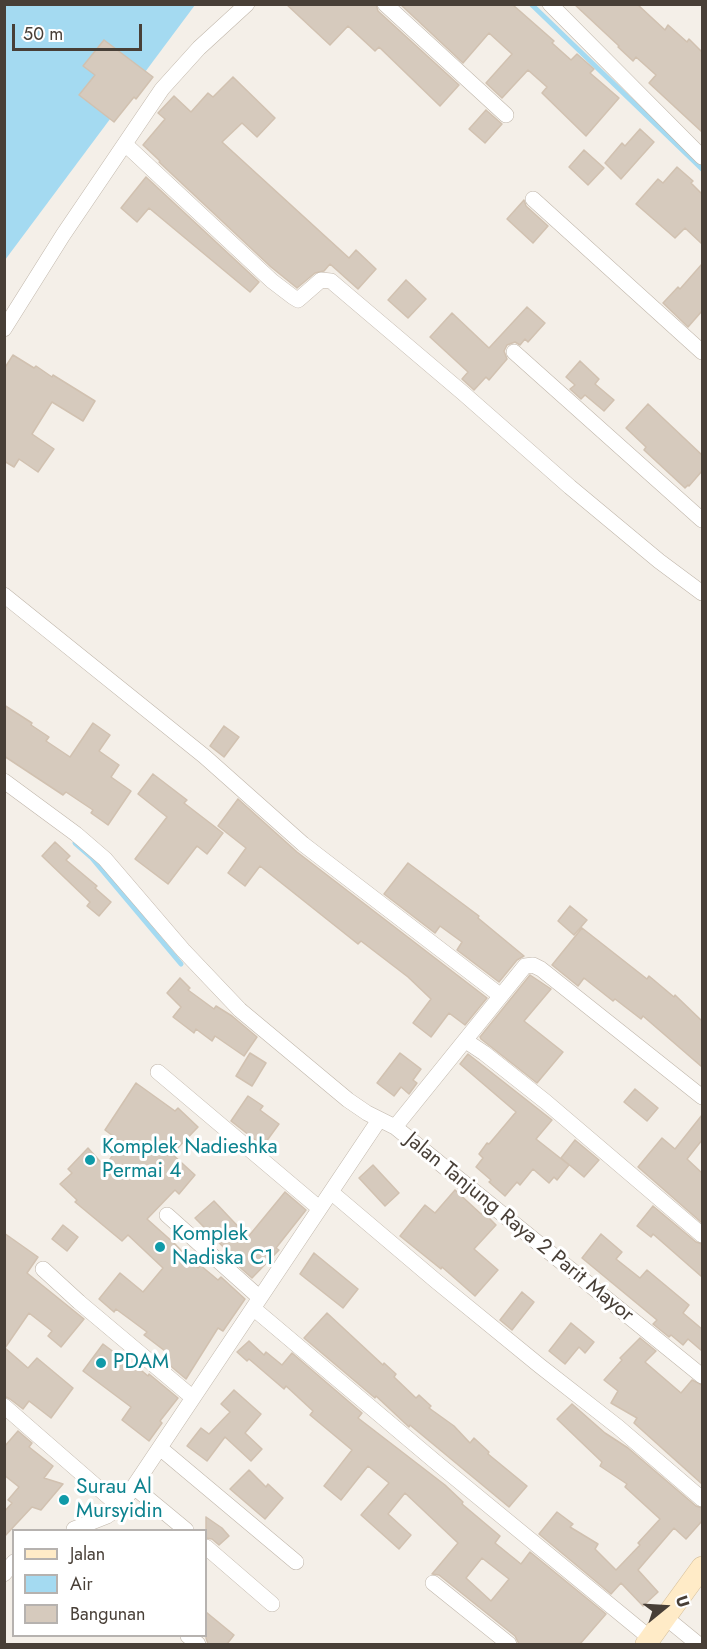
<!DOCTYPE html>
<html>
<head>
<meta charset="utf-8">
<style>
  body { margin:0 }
  #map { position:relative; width:707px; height:1649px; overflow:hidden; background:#f4efe8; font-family:Jost,sans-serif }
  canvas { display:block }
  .frame { position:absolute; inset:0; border:6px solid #483f37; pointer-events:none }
  .legend { position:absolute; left:12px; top:1529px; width:195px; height:108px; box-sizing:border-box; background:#fff; border:2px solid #b6b2af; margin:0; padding:8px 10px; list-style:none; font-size:18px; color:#483f37 }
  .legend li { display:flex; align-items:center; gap:12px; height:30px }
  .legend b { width:30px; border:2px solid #b6b2af }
  .north { position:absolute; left:635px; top:1577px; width:60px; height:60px; -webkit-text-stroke:4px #fff; paint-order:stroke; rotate:72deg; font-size:16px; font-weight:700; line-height:24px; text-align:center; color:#483f37 }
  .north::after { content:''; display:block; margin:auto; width:21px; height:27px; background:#483f37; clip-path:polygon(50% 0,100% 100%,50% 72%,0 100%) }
  .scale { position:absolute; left:12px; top:24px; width:130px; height:27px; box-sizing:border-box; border:3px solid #483f37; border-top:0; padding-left:8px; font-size:18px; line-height:21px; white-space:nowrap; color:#483f37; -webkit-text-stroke:4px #fff; paint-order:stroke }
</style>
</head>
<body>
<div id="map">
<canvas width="707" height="1649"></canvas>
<div class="frame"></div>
<ul class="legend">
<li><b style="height:8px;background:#ffebc7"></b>Jalan</li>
<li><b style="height:16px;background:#a4daf1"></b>Air</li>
<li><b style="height:16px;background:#d6cabd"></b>Bangunan</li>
</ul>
<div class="north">U</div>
<div class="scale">50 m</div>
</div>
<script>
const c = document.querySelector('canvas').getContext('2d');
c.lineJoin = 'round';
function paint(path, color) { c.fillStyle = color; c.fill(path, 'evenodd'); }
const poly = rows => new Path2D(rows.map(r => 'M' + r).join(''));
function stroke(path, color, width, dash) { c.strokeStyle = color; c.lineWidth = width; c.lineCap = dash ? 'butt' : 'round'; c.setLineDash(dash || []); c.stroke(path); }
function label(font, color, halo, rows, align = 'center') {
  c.font = font + ' Jost,sans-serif'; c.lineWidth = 6; c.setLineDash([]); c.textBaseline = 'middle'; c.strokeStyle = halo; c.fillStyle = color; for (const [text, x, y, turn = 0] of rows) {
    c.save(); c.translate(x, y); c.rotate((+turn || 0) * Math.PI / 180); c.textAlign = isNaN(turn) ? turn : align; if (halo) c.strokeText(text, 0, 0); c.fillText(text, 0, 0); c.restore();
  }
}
const water = poly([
  [5,5,195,5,5,260]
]);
const stream = poly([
  [531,4,702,169],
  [75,843,91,857,181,964]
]);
const building = poly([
  [286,4,376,4,378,11,459,85,440,106,379,47,375,51,348,26,330,45,286,4],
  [400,4,513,5,554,41,552,43,571,60,577,54,594,69,590,73,619,98,586,136,542,93,547,87,528,70,502,98,486,83,512,54,489,33,463,63,400,4],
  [574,4,637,4,665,30,668,25,687,42,689,39,702,52,702,132,649,83,656,75,636,57,633,61,618,47,619,46,574,4],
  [104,40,153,77,136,99,134,97,114,122,79,95,95,75,83,66,104,40],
  [233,77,275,118,257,137,242,123,222,142,349,258,356,250,376,269,358,289,330,264,324,271,315,273,297,288,271,267,159,162,160,161,143,145,165,119,158,113,174,96,191,112,208,93,213,97,233,77],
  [486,110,502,124,485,143,469,129,486,110],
  [640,129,654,142,621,179,605,163,622,143,625,146,640,129],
  [584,150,604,168,588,185,569,167,584,150],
  [677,167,693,181,691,183,702,194,702,244,685,228,675,238,636,204,658,179,663,183,677,167],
  [146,177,259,282,250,292,149,208,137,222,121,208,146,177],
  [524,200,526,206,548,226,533,243,507,219,524,200],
  [702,264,702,311,688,327,663,303,678,287,680,289,702,264],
  [406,280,426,299,408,318,388,300,406,280],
  [527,307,545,323,528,342,525,339,520,345,515,342,507,345,504,351,507,359,489,380,486,377,474,390,462,379,468,372,430,337,452,313,489,348,527,307],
  [13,355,34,368,36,366,52,377,53,375,95,401,83,421,52,402,32,434,54,449,38,472,19,459,14,467,4,461,4,369,13,355],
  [580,361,599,379,595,384,614,400,604,411,585,395,581,399,570,389,575,385,566,377,580,361],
  [648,404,702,455,702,471,689,486,688,485,685,488,644,450,646,447,626,428,648,404],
  [4,705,32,723,31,725,49,737,46,741,70,757,93,723,110,735,99,751,119,765,111,777,131,791,108,825,91,813,93,810,66,792,63,795,4,756,4,705],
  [224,726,239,737,224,757,210,746,224,726],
  [153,774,187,800,184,803,223,833,207,854,197,846,168,884,135,859,167,817,138,794,153,774],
  [238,799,297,852,487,998,465,1025,449,1013,431,1037,413,1023,431,999,408,977,361,941,358,944,260,866,245,886,228,873,246,848,218,826,238,799],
  [55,842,70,856,66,860,97,886,95,888,111,902,99,916,87,906,90,902,42,856,55,842],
  [408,863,479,916,478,918,524,956,517,960,499,982,457,950,462,942,440,926,435,933,384,894,408,863],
  [570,906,587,920,574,935,558,921,570,906],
  [582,928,647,979,649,976,674,997,675,995,702,1021,702,1067,643,1016,641,1019,615,999,613,1001,584,978,578,986,552,965,582,928],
  [530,975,551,989,524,1021,563,1052,537,1083,481,1039,480,1037,530,975],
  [180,978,190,988,188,990,214,1009,216,1006,232,1016,257,1037,244,1056,215,1036,212,1041,196,1029,194,1033,173,1017,181,1007,167,993,180,978],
  [250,1053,266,1063,252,1086,236,1076,250,1053],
  [400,1053,421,1069,413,1080,417,1083,409,1094,401,1087,394,1096,377,1083,400,1053],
  [468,1054,552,1120,536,1139,569,1165,557,1180,554,1177,549,1183,533,1169,520,1185,517,1182,505,1196,489,1182,491,1180,476,1167,483,1158,479,1154,487,1143,489,1144,516,1112,460,1064,468,1054],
  [136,1083,175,1111,178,1108,198,1127,172,1154,195,1175,179,1194,175,1190,147,1219,175,1244,198,1268,200,1265,218,1280,221,1277,245,1299,223,1331,218,1328,186,1379,161,1358,165,1351,144,1335,147,1332,116,1309,114,1312,99,1299,120,1273,143,1292,163,1268,128,1235,122,1241,75,1202,77,1200,60,1184,72,1173,68,1169,88,1148,105,1167,121,1142,105,1130,136,1083],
  [635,1089,658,1108,647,1121,624,1102,635,1089],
  [248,1096,263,1106,260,1110,279,1124,263,1146,231,1121,248,1096],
  [702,1115,702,1140,687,1159,702,1173,702,1223,638,1167,662,1138,675,1149,702,1115],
  [575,1140,599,1160,584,1177,561,1158,575,1140],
  [373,1165,399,1193,385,1206,359,1178,373,1165],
  [455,1190,481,1214,483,1212,496,1225,474,1249,498,1270,475,1296,442,1267,441,1269,400,1236,425,1205,435,1213,455,1190],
  [285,1192,306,1210,276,1248,279,1250,252,1278,234,1262,236,1260,195,1218,214,1201,248,1237,285,1192],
  [653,1206,696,1242,702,1244,702,1277,653,1234,651,1237,637,1226,653,1206],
  [63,1225,78,1237,67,1251,52,1239,63,1225],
  [4,1233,38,1257,27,1273,84,1319,61,1347,48,1336,52,1331,29,1313,5,1348,28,1368,37,1358,73,1388,51,1418,29,1401,23,1409,10,1399,4,1396,4,1233],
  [601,1234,622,1252,616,1259,640,1278,647,1270,689,1305,683,1313,702,1329,702,1351,688,1339,683,1345,671,1335,669,1337,653,1324,657,1320,582,1258,601,1234],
  [314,1253,358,1289,343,1308,300,1274,314,1253],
  [522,1292,534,1302,512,1330,500,1320,522,1292],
  [327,1313,383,1365,384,1363,396,1374,394,1377,416,1398,419,1395,431,1406,429,1408,454,1426,470,1443,474,1438,489,1452,488,1454,527,1486,509,1507,410,1425,409,1427,376,1396,375,1398,304,1338,327,1313],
  [571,1323,594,1342,585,1353,579,1347,565,1364,549,1351,571,1323],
  [640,1338,656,1351,645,1362,681,1393,692,1380,702,1385,702,1484,634,1423,637,1418,611,1403,618,1391,604,1380,622,1360,620,1358,640,1338],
  [249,1341,264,1355,266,1352,282,1365,292,1353,362,1413,358,1418,445,1485,463,1502,462,1504,500,1536,495,1543,521,1564,530,1552,606,1614,580,1644,519,1644,515,1636,439,1575,432,1574,458,1543,405,1493,388,1514,411,1535,399,1549,361,1515,389,1483,368,1466,341,1500,324,1486,352,1450,310,1415,313,1411,286,1386,284,1389,249,1359,247,1361,237,1352,249,1341],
  [482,1558,509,1579,491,1601,466,1578,482,1558],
  [103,1344,135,1368,136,1366,148,1376,149,1374,178,1398,160,1421,162,1423,149,1441,122,1420,131,1407,83,1371,103,1344],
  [234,1390,261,1414,245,1433,262,1449,251,1461,225,1437,207,1461,187,1446,201,1428,209,1434,230,1412,221,1404,234,1390],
  [572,1404,605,1433,628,1448,696,1506,702,1508,702,1521,686,1539,674,1528,638,1570,658,1592,643,1606,621,1583,611,1594,539,1534,557,1512,573,1524,570,1527,598,1544,595,1549,616,1570,640,1545,638,1543,660,1519,625,1487,627,1484,600,1466,602,1462,557,1419,572,1404],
  [18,1431,32,1443,29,1447,53,1466,44,1478,63,1484,41,1510,32,1507,4,1537,4,1512,12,1503,8,1500,19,1487,4,1475,4,1447,18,1431],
  [249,1470,266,1487,268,1484,283,1498,265,1519,230,1489,249,1470],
  [206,1517,222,1528,229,1536,219,1545,212,1539,206,1538,206,1517],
  [206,1612,234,1635,227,1644,208,1644,206,1638,206,1612]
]);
const street = poly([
  [385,4,506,115],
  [550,4,702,157],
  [125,144,272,281,293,297,298,300,321,280,331,281,463,393,570,487,659,561,702,593],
  [533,199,702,352],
  [4,329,63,235,162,89,199,48,247,4],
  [514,352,702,520],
  [4,595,204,756,303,844,501,996],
  [4,781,76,834,105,859,183,950,240,1010,348,1100,367,1113,395,1127],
  [466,1041,484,1053,546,1102,702,1235],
  [158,1072,319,1208],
  [702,1097,541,969,533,965,525,966,395,1127,702,1376],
  [331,1192,436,1281,540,1366,618,1427,702,1499],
  [167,1215,260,1298],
  [43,1269,79,1302,192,1397],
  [253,1308,438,1464,650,1638],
  [4,1406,120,1507],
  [160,1448,296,1562],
  [134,1487,186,1530],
  [76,1530,74,1529,107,1516,120,1507,379,1120],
  [206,1547,272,1604],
  [4,1574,14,1562],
  [433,1583,509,1644],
  [665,1617,698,1644],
  [188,1636,198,1644]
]);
const secondary = poly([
  [646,1644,702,1567]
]);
const markers = [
  [90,1160,6,"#0f9aa8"],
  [160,1247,6,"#0f9aa8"],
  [101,1363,6,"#0f9aa8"],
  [64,1500,6,"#0f9aa8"]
];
const cultureNames = [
  ["Komplek Nadieshka",102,1148],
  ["Permai 4",102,1172],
  ["Komplek",172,1235],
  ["Nadiska C1",172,1259],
  ["PDAM",113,1363],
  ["Surau Al",76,1488],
  ["Mursyidin",76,1512]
];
const streetNames = [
  ["Jalan Tanjung Raya 2 Parit Mayor",519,1228,39]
];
paint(water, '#a4daf1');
stroke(stream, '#a4daf1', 5);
paint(building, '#d6cabd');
stroke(building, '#d1c1b0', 1.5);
stroke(street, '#c0b6aa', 16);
stroke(secondary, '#d4bd98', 22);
stroke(street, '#fff', 15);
stroke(secondary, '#ffebc7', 21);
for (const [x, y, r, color] of markers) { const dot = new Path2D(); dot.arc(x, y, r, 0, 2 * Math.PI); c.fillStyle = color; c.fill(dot); stroke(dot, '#fff', 2); }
label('21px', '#0d838f', '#fff', cultureNames, 'left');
label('21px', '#483f37', '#fff', streetNames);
</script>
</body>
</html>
